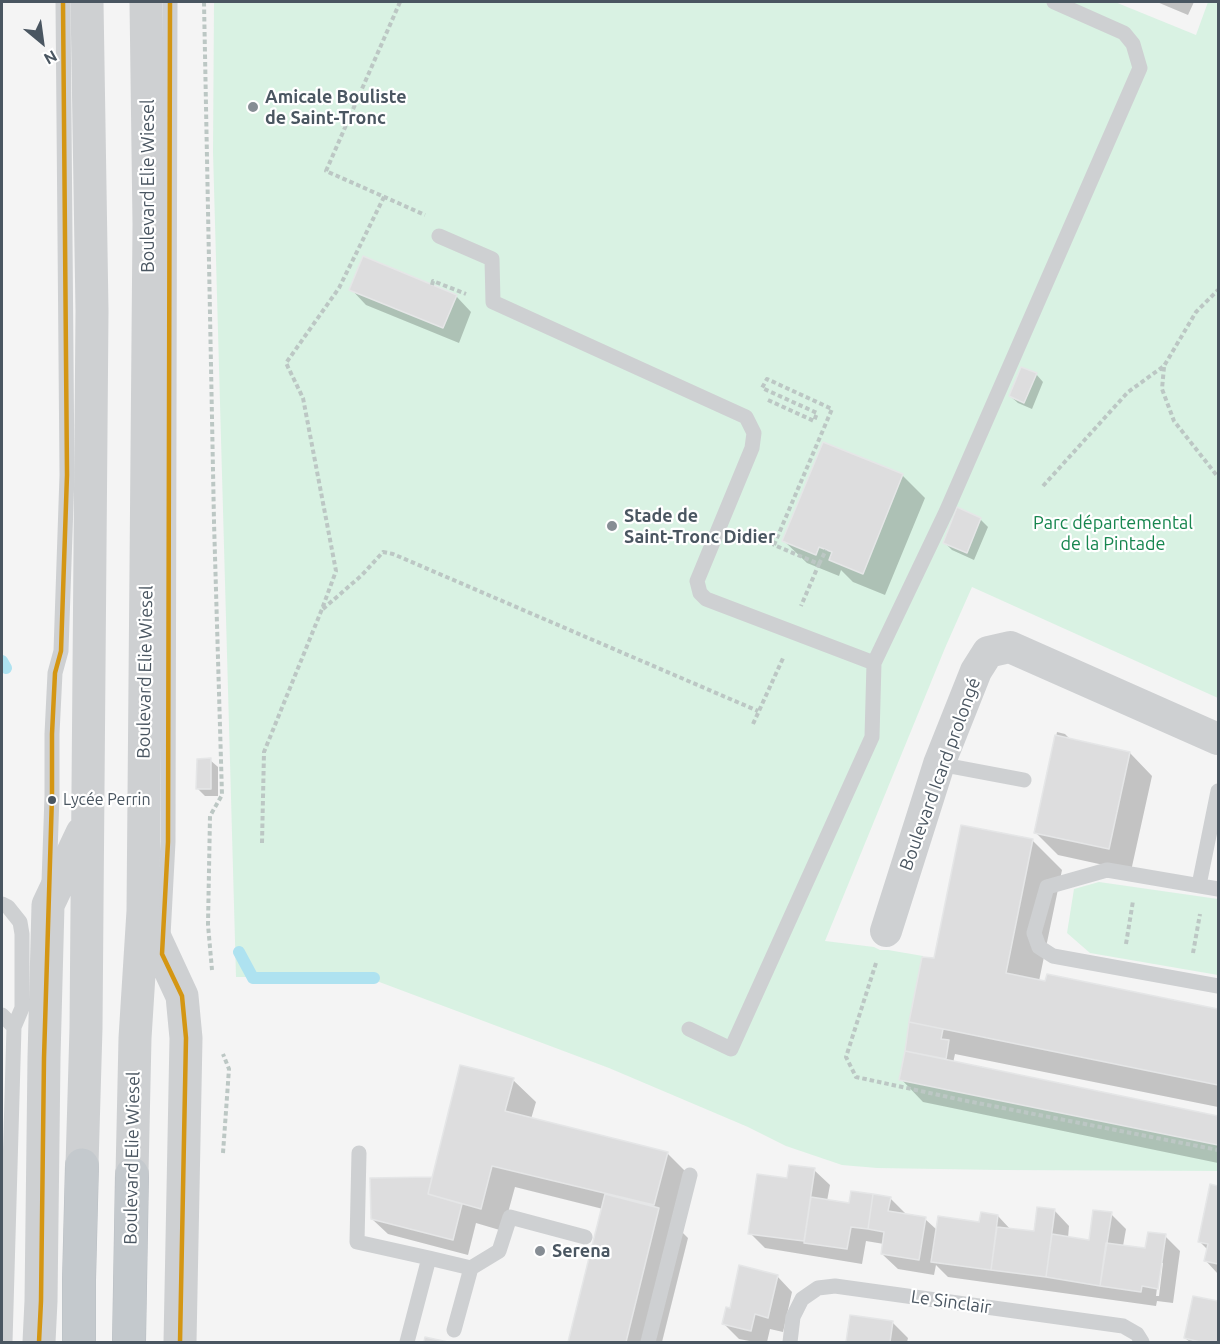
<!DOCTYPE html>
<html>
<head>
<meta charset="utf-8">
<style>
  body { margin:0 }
  #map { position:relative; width:1220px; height:1344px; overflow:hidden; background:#f4f4f4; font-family:Ubuntu,sans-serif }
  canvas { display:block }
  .frame { position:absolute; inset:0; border:3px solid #4a5661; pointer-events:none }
  .north { position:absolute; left:12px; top:12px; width:60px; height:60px; -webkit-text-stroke:4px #fff; paint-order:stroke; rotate:151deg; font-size:16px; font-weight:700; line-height:24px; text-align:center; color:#4a5661 }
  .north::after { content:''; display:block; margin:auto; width:21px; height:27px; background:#4a5661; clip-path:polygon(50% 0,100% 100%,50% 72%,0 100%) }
</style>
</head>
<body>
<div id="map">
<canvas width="1220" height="1344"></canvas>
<div class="frame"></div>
<div class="north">N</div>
</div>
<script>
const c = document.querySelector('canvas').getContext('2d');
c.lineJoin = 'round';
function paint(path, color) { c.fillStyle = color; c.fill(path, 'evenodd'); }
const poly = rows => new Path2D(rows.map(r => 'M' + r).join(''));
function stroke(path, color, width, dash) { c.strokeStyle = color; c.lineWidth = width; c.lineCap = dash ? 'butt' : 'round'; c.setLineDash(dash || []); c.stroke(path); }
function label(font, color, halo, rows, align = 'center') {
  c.font = font + ' Ubuntu,sans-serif'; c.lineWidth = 4.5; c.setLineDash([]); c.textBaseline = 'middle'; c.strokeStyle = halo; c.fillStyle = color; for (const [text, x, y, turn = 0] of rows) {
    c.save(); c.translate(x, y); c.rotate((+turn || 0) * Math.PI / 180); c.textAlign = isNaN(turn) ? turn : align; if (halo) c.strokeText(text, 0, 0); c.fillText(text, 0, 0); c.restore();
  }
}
const green = poly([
  [214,2,1115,2,1196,35,1208,2,1218,2,1218,698,972,587,945,648,825,941,874,947,880,950,888,950,923,956,909,1022,905,1051,899,1080,1218,1145,1218,1171,1001,1170,877,1168,842,1165,786,1146,748,1127,609,1068,366,977,236,977,213,152],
  [1099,882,1218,899,1218,975,1090,953,1067,933,1074,889]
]);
const shadow = poly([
  [1157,2,1194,2,1188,15],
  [351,289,456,296,471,312,459,343,366,305],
  [1036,374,1043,382,1032,409,1018,403,1010,396],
  [902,475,925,498,885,595,853,582,841,570,839,576,807,563,784,541],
  [958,509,980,519,988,527,974,560,952,550,945,543],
  [1057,732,1065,734,1071,740,1130,753,1152,776,1131,871,1058,855,1036,833],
  [210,760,218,767,218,796,205,796,198,789],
  [1033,841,1062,870,1039,981,1046,982,1048,976,1218,1010,1218,1107,955,1054,953,1063,1218,1117,1218,1163,923,1102,901,1079,907,1051,910,1022,935,960],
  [513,1080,536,1102,531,1119,667,1153,690,1176,677,1227,688,1238,662,1342,570,1342,603,1209,515,1187,503,1231,476,1223,468,1255,388,1234,372,1219,371,1179,434,1178],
  [814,1170,830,1185,827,1201,850,1204,890,1198,905,1213,905,1215,925,1219,937,1230,981,1224,998,1216,1011,1230,1035,1233,1054,1210,1069,1226,1068,1238,1090,1242,1111,1214,1126,1229,1123,1246,1147,1250,1165,1236,1180,1251,1173,1303,1157,1301,1156,1306,948,1277,936,1265,934,1275,898,1269,882,1254,884,1244,866,1241,862,1264,765,1248,750,1233,788,1180],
  [1160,1263,1163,1263,1159,1296,1156,1296],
  [1211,1186,1218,1187,1218,1274,1206,1261,1208,1250,1200,1242],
  [777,1276,792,1292,783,1332,770,1329,767,1342,755,1342,739,1339,723,1323,732,1309],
  [1194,1298,1218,1303,1218,1342,1190,1342,1185,1338],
  [852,1316,893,1323,908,1338,907,1342,848,1342]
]);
const stream = poly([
  [2,661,6,668],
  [239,952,253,978,374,978]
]);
const building = poly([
  [363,256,457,295,443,328,349,290,363,256],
  [1021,367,1037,373,1024,403,1009,396,1021,367],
  [823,442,903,474,863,574,829,560,832,552,819,547,816,555,782,541,823,442],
  [957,507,981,518,967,553,943,543,957,507],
  [1055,735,1130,752,1109,849,1034,833,1055,735],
  [211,758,211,789,196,789,197,759,211,758],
  [961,825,1033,839,1006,973,1045,981,1047,974,1218,1009,1218,1085,909,1022,922,957,934,958,961,825],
  [909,1022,943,1029,941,1039,949,1040,946,1059,905,1051,909,1022],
  [905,1051,1218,1116,1218,1145,899,1080,905,1051],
  [460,1065,514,1078,505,1111,668,1152,654,1205,492,1166,481,1209,428,1194,460,1065],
  [789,1165,815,1168,804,1241,748,1234,757,1174,787,1178,789,1165],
  [432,1177,428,1194,462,1204,453,1240,371,1219,370,1178,432,1177],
  [1210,1184,1218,1186,1218,1264,1204,1261,1208,1244,1198,1242,1210,1184],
  [851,1191,873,1194,868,1229,851,1227,847,1249,804,1243,811,1197,849,1203,851,1191],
  [605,1194,659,1208,626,1342,568,1342,605,1194],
  [873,1194,891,1197,888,1211,926,1217,919,1260,881,1254,884,1232,868,1229,873,1194],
  [1037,1207,1055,1209,1046,1277,991,1270,997,1227,1034,1231,1037,1207],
  [1093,1210,1112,1212,1100,1286,1046,1277,1052,1234,1089,1240,1093,1210],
  [981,1212,998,1215,991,1270,931,1262,938,1216,979,1222,981,1212],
  [1148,1232,1166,1234,1158,1289,1142,1286,1141,1292,1100,1286,1106,1243,1145,1248,1148,1232],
  [739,1265,778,1275,768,1318,755,1314,751,1331,722,1324,726,1307,730,1308,739,1265],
  [1193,1296,1218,1301,1218,1342,1200,1342,1184,1338,1193,1296],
  [850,1315,893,1321,890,1342,846,1342,850,1315],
  [425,1337,448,1342,424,1342,425,1337]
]);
const path = poly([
  [204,2,214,522,222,795,210,816,208,925,212,970],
  [400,2,326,171,425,215],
  [432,285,433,281,466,294],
  [1164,367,1162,389,1174,421,1218,477],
  [768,400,814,421,817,413,762,388,767,379,832,409,774,545,819,564,801,606],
  [1043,486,1128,392,1164,366,1196,312,1218,290],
  [819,564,826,550],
  [323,609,362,575,383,552,393,554,758,711],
  [753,724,784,656],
  [262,843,264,752,322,609,336,571,303,398,286,363,339,288,384,197],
  [1126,944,1133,901],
  [1193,953,1200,914],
  [876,963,846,1057,856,1077,962,1100,1218,1150],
  [223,1153,229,1069,223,1054]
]);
const service = poly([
  [439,236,492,259,493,302,746,417,754,433,752,448,697,581,700,593,706,599,874,663],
  [939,764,1024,780],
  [49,882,52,796,52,734,55,673,61,651,67,475,63,2],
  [1199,885,1218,791],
  [1218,889,1107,870,1047,887,1034,933,1039,947,1053,956,1218,986],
  [2,904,8,907,20,922,22,934,22,1008,14,1027,2,1015],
  [163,936,168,842,170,2],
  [689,1029,731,1049,872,737,874,663,946,512,1140,68,1133,44,1124,33,1054,2],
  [359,1153,357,1242,429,1258,407,1342],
  [429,1258,471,1268,499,1251,510,1217,585,1237],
  [454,1330,471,1268],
  [5,1342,14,1027],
  [648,1342,690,1175],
  [790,1342,793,1317,802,1299,818,1288,835,1286,1123,1326,1137,1334,1142,1342]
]);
const minor = poly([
  [886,931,939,764,976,671,988,652,1010,647,1218,739]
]);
const tertiary = poly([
  [145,916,182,996,186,1038,180,1342],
  [82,1165,86,1028,92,311,87,2],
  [132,1174,135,1038,143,911,149,224,146,2],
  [39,1342,41,1301,44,1058,48,905,82,833]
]);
const trunk = poly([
  [79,1342,79,1280,82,1165],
  [129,1342,132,1174]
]);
const bus1 = poly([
  [170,2,168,842,162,954,182,996,186,1038,180,1342],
  [39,1342,41,1301,44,1058,52,796,52,734,55,673,61,651,67,475,63,2]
]);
const markers = [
  [253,107,6,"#868d94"],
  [612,526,6,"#868d94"],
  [52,800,5,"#4a5661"],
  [540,1251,6,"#868d94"]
];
const busNames = [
  ["Lycée Perrin",63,800]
];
const poiNames = [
  ["Amicale Bouliste",265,97],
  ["de Saint-Tronc",265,118],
  ["Stade de",624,516],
  ["Saint-Tronc Didier",624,537],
  ["Serena",552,1251]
];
const streetNames = [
  ["Boulevard Elie Wiesel",148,186,-90],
  ["Boulevard Elie Wiesel",145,672,-89],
  ["Boulevard Icard prolongé",940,774,-70],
  ["Boulevard Elie Wiesel",132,1158,-89],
  ["Le Sinclair",951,1302,8]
];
const parkNames = [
  ["Parc départemental",1113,523],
  ["de la Pintade",1113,544]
];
paint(green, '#d9f2e3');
paint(shadow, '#0003');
stroke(stream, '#aee2f0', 12);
paint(building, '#ddddde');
stroke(building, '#e5e6e7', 1.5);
stroke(trunk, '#b9bec3', 34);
stroke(path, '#bcc7c4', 4, [4.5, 3]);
stroke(service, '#ced0d2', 15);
stroke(minor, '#ced0d2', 32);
stroke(tertiary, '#ced0d2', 33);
stroke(trunk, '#c4c9cd', 33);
stroke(bus1, '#d49613', 4.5);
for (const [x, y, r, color] of markers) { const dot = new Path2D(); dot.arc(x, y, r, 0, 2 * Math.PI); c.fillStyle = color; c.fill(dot); stroke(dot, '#fff', 2); }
label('16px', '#4a5661', '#fff', busNames, 'left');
label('bold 18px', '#4a5661', '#fff', poiNames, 'left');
label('18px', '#4a5661', '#fff', streetNames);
label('18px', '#17864f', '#fff', parkNames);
</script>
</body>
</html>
